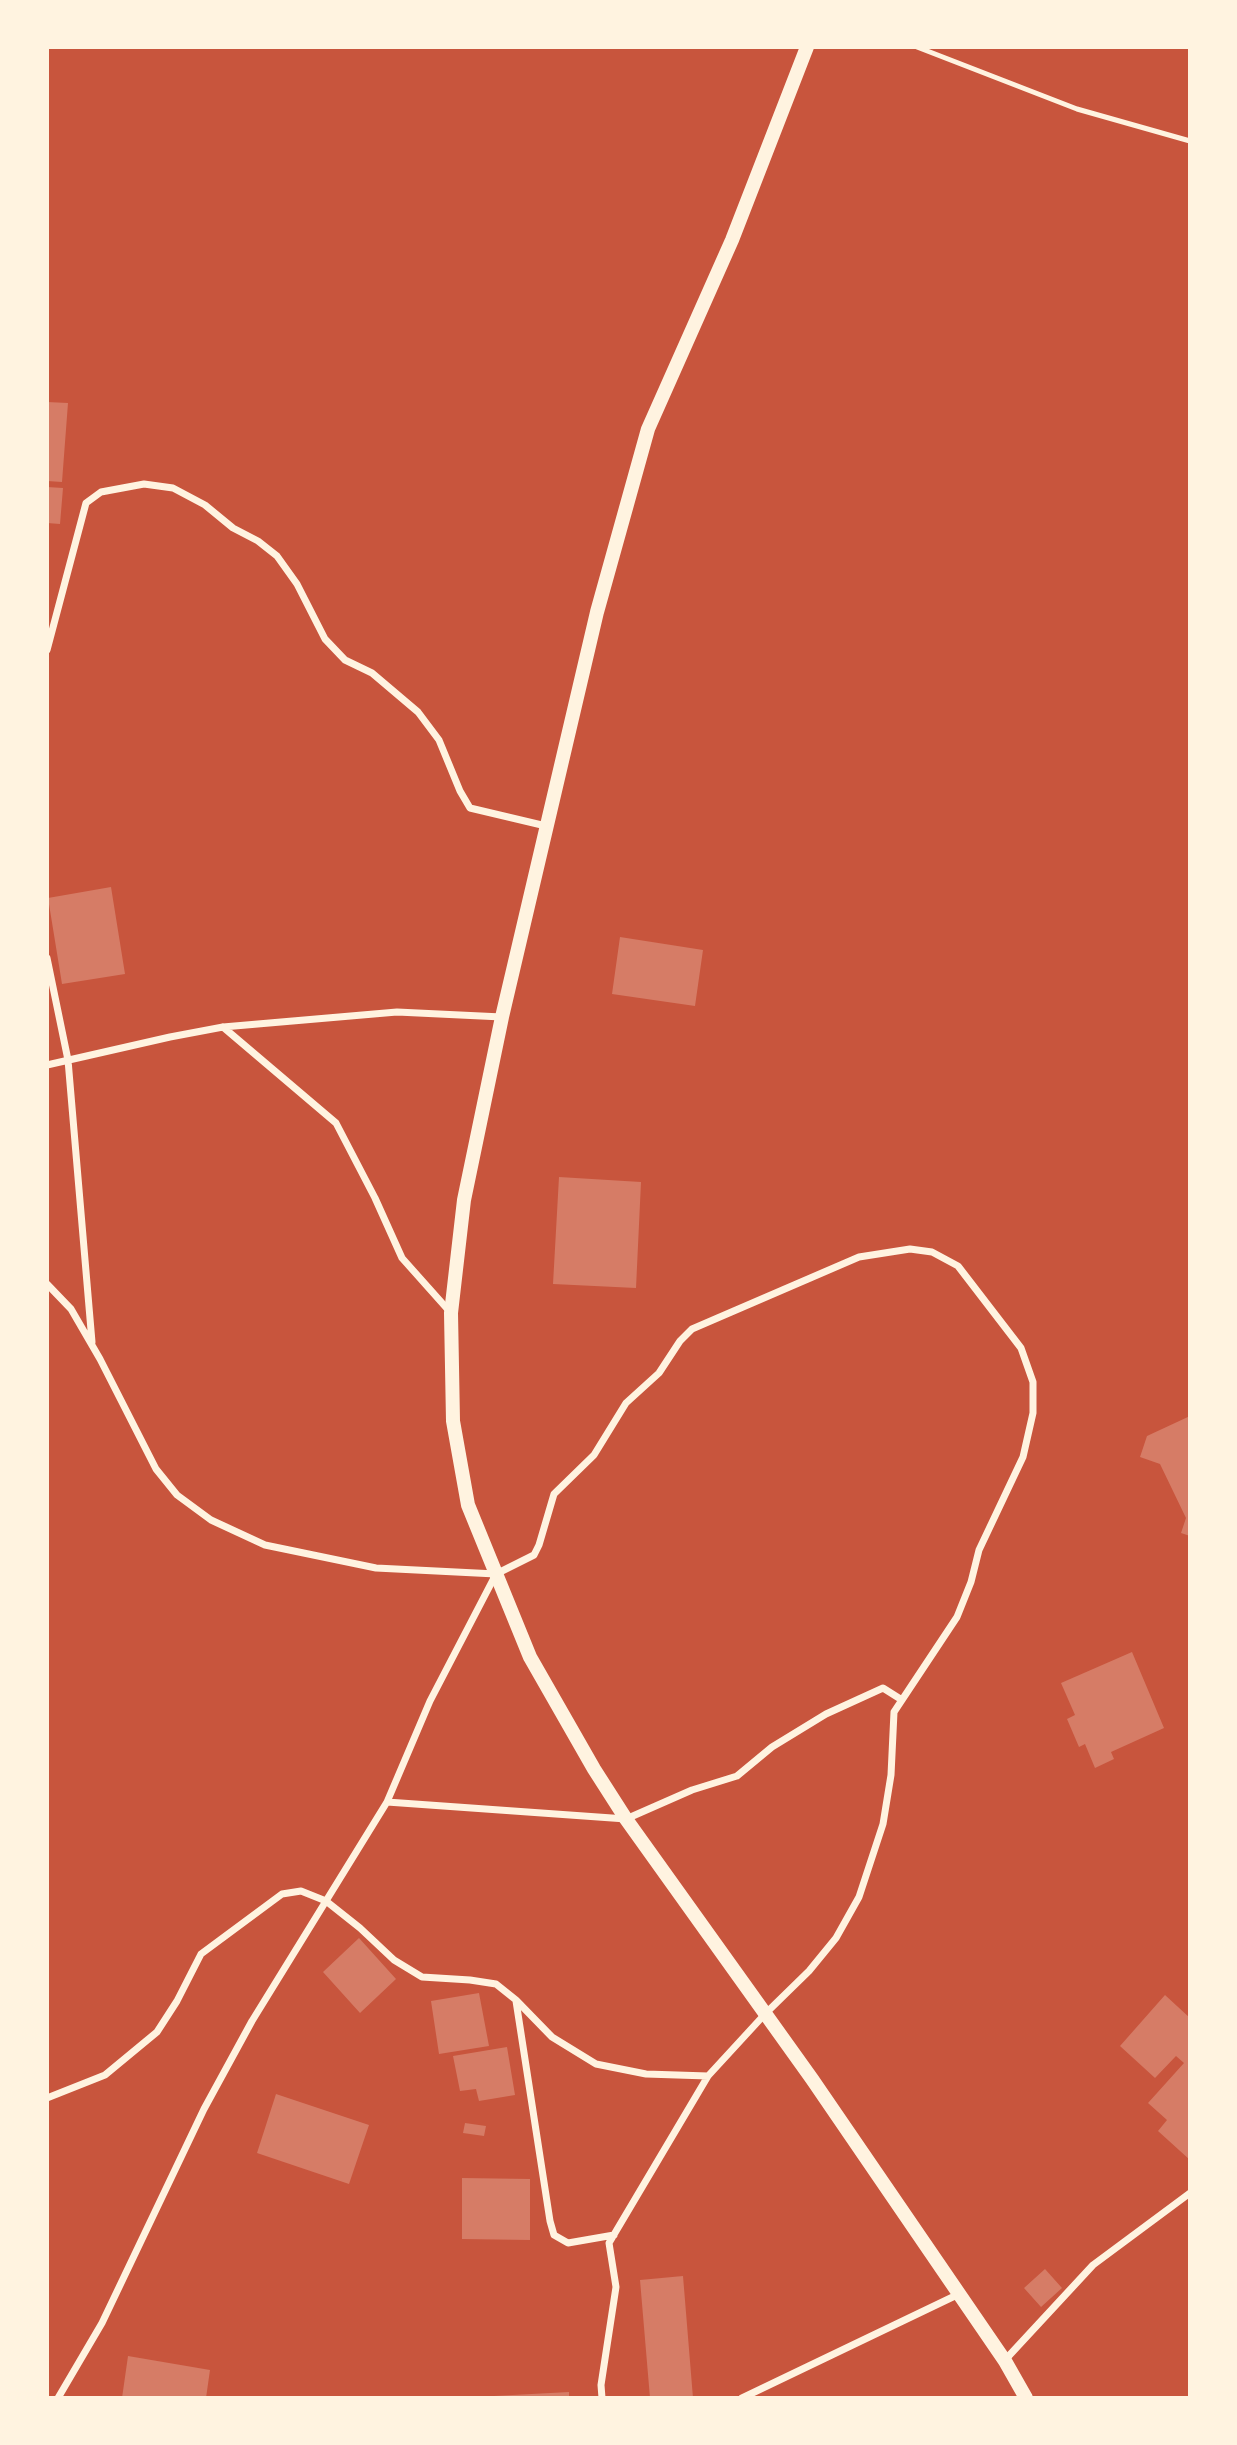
<!DOCTYPE html>
<html>
<head>
<meta charset="utf-8">
<style>
  body { margin:0 }
  #map { position:relative; width:1237px; height:2445px; overflow:hidden; background:#c8553d; font-family:Raleway,sans-serif }
  canvas { display:block }
  .frame { position:absolute; inset:0; border:49px solid #fff3e0; pointer-events:none }
</style>
</head>
<body>
<div id="map">
<canvas width="1237" height="2445"></canvas>
<div class="frame"></div>
</div>
<script>
const c = document.querySelector('canvas').getContext('2d');
c.lineJoin = 'round';
function paint(path, color) { c.fillStyle = color; c.fill(path, 'evenodd'); }
const poly = rows => new Path2D(rows.map(r => 'M' + r).join(''));
function stroke(path, color, width, dash) { c.strokeStyle = color; c.lineWidth = width; c.lineCap = dash ? 'butt' : 'round'; c.setLineDash(dash || []); c.stroke(path); }
const building = poly([
  [47,402,68,403,62,482,47,481],
  [47,487,63,488,60,524,47,523],
  [111,887,125,974,62,984,48,898],
  [620,937,703,950,695,1006,612,994],
  [559,1177,641,1182,636,1288,553,1284],
  [1190,1416,1190,1536,1181,1533,1186,1518,1160,1464,1140,1457,1147,1436],
  [1132,1652,1164,1728,1111,1752,1114,1759,1095,1768,1085,1744,1079,1747,1067,1719,1075,1715,1061,1683],
  [359,1938,396,1979,360,2013,323,1972],
  [479,1993,489,2046,439,2054,431,2001],
  [1165,1995,1190,2018,1190,2160,1158,2131,1167,2120,1148,2103,1184,2063,1176,2056,1155,2078,1120,2046],
  [507,2047,515,2095,479,2101,476,2089,460,2091,453,2056],
  [276,2094,369,2125,349,2184,257,2153],
  [465,2123,486,2126,484,2136,463,2133],
  [462,2178,530,2179,530,2240,462,2239],
  [1045,2269,1062,2288,1041,2307,1024,2288],
  [683,2276,693,2398,650,2398,640,2280],
  [128,2356,210,2370,206,2398,122,2398],
  [569,2392,569,2398,494,2398,494,2396]
]);
const service = poly([
  [917,47,1077,109,1190,141]
]);
const minor = poly([
  [47,650,86,503,101,492,144,484,173,488,205,505,233,528,258,541,277,556,297,584,325,639,345,660,372,673,418,712,439,740,460,791,470,808,546,826],
  [47,958,68,1060,92,1342],
  [223,1027,336,1123,375,1198,402,1258,451,1313],
  [47,1065,170,1037,223,1027,397,1012,502,1017],
  [47,1284,71,1309,100,1359,156,1469,177,1495,211,1520,265,1545,376,1568,496,1574,534,1555,539,1545,554,1494,594,1455,626,1403,659,1373,680,1341,692,1329,859,1257,910,1249,932,1252,958,1266,1021,1348,1033,1382,1033,1413,1023,1457,979,1550,971,1582,957,1617,894,1712,891,1775,883,1824,859,1897,836,1938,809,1971,765,2014,708,2076,609,2243,616,2287,601,2385,602,2398],
  [387,1802,430,1701,496,1574],
  [516,2001,550,2221,554,2235,568,2243,614,2235],
  [47,2098,105,2075,157,2032,177,2001,201,1954,282,1894,301,1891,326,1901,360,1928,394,1960,422,1977,470,1980,496,1984,516,2000,552,2037,596,2064,646,2074,708,2076],
  [1005,2360,1093,2265,1190,2193],
  [58,2398,102,2323,204,2109,252,2021,387,1802,626,1819,692,1790,737,1776,772,1747,826,1714,883,1688,902,1700],
  [742,2398,959,2294]
]);
const secondary = poly([
  [807,47,732,240,648,429,597,612,502,1017,464,1200,451,1313,453,1421,468,1505,530,1657,594,1769,626,1819,812,2079,1005,2361,1026,2398]
]);
paint(building, '#d67c66');
stroke(service, '#fff3e0', 5);
stroke(minor, '#fff3e0', 7);
stroke(secondary, '#fff3e0', 14);
</script>
</body>
</html>
